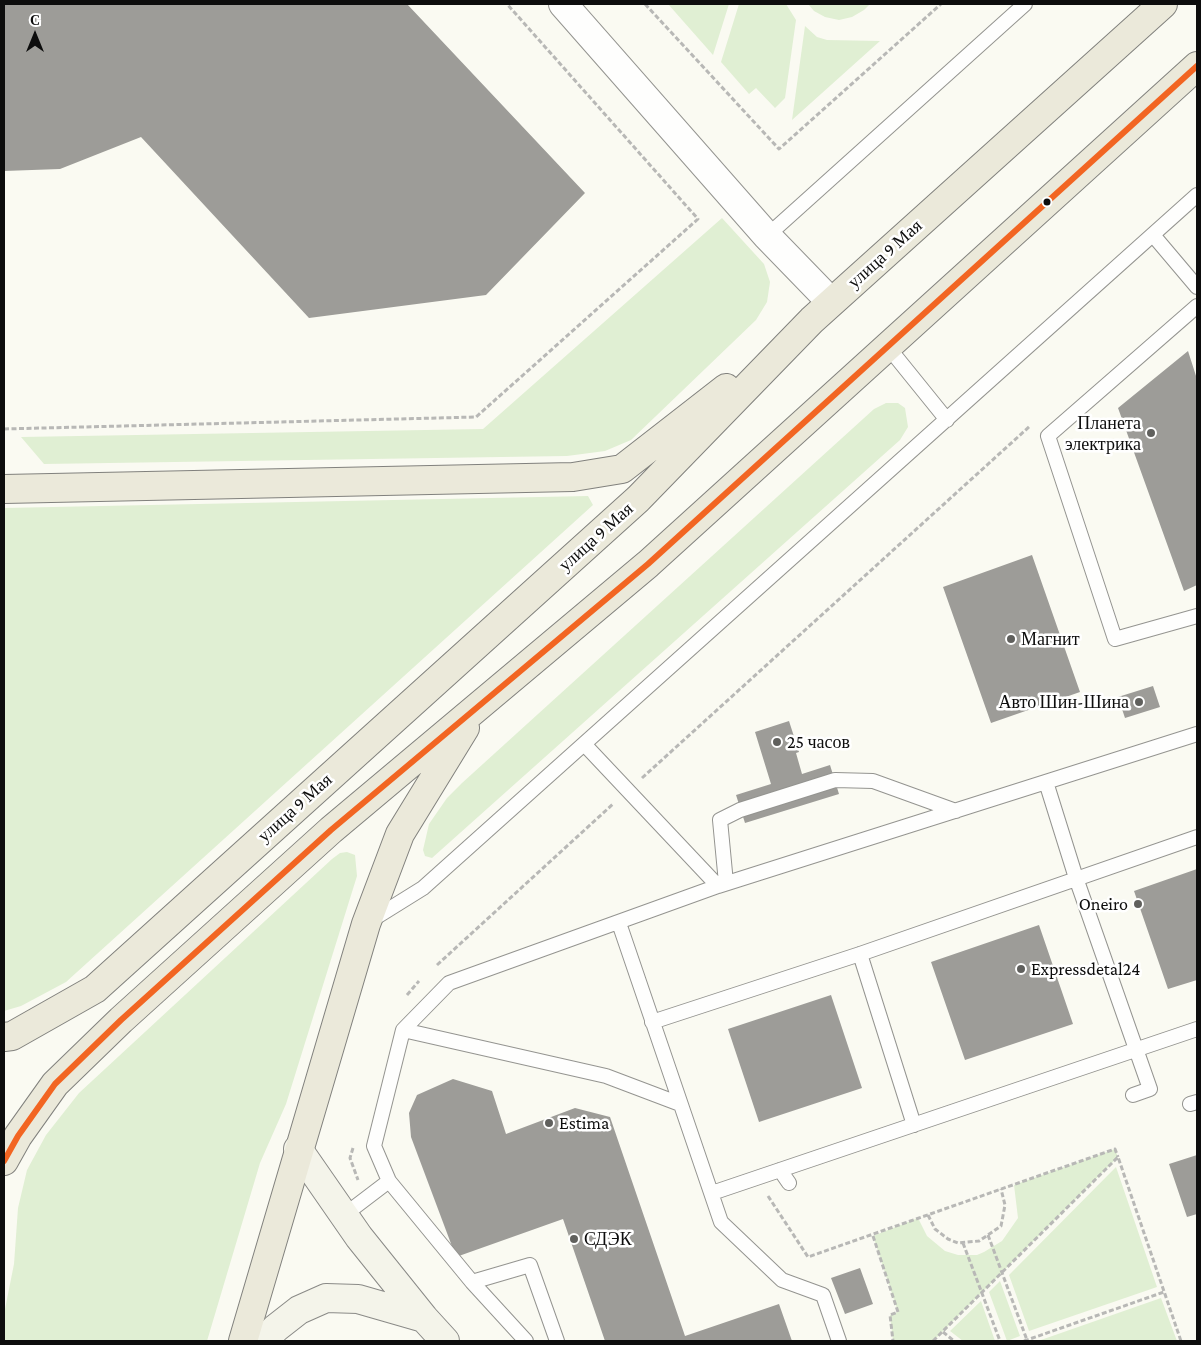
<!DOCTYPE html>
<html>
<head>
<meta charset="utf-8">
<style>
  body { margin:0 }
  #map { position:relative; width:1201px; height:1345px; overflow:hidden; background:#fafaf2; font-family:"Crimson Pro",serif }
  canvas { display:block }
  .frame { position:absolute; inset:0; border:5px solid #0d0d0d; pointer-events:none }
  .north { position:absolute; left:10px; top:10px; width:50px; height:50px; -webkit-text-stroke:4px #fff; paint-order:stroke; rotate:0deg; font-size:14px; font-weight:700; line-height:20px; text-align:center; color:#0d0d0d }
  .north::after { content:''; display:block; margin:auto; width:18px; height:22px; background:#0d0d0d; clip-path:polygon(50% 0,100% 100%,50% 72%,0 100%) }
</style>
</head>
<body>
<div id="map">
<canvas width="1201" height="1345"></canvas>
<div class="frame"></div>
<div class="north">С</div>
</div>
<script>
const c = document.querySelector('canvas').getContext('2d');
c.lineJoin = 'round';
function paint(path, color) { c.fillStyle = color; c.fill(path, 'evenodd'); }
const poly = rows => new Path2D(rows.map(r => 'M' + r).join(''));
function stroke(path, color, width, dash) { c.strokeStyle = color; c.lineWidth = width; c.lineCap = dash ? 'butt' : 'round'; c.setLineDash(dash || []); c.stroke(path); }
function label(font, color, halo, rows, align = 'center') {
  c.font = font + ' "Crimson Pro",serif'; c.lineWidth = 5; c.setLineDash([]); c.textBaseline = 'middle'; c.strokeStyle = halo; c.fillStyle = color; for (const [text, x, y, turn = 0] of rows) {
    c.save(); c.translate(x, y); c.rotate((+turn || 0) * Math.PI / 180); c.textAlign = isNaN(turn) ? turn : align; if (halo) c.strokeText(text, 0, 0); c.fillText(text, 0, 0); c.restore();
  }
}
const green = poly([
  [668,4,729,4,713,55],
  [739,4,786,4,796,20,785,98,775,108,756,88,749,94,721,62],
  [808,4,870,4,864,10,852,17,839,20,825,17,814,11],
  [805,26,817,37,827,40,880,41,792,120],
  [722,218,764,264,770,282,767,302,756,320,631,440,605,451,567,456,44,464,21,437,483,429],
  [886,403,898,403,905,408,908,427,900,440,432,858,425,856,423,850,429,824,447,798,462,783,874,409],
  [588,496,593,505,66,982,21,1006,4,1011,4,508],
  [347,852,355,855,357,876,286,1104,260,1163,207,1341,4,1341,4,1314,14,1264,18,1208,27,1170,46,1135,79,1093,332,859,340,853],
  [1115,1149,1118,1157,933,1341,893,1341,890,1315,898,1312,873,1236,918,1218,927,1236,945,1251,958,1255,977,1255,984,1252,1002,1241,1018,1218,1014,1185],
  [1116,1167,1157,1287,1029,1331,1009,1275],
  [1000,1281,1020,1336,1007,1341,989,1292],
  [1161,1298,1177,1341,1038,1341],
  [981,1301,995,1341,963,1341,950,1331]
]);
const building = poly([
  [4,4,407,4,585,193,486,295,309,318,141,137,60,169,4,171],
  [1188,351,1197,379,1197,585,1184,591,1118,408],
  [1032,555,1080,692,991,723,943,587],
  [1153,686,1160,707,1125,718,1118,697],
  [789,721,799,752,796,753,802,774,830,765,839,794,745,823,736,795,771,784,755,732],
  [1197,869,1197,980,1168,989,1134,891],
  [1039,925,1073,1024,965,1060,931,962],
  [831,995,862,1088,759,1122,728,1029],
  [453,1079,492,1091,506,1134,575,1108,610,1117,685,1336,779,1304,792,1341,605,1341,563,1219,456,1257,411,1137,409,1113,417,1095],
  [1197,1155,1197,1214,1187,1217,1169,1164],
  [860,1268,873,1304,845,1314,831,1278]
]);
const path = poly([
  [645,4,779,149,941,4],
  [4,429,476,417,698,219,507,4],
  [642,778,1030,426],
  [437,965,613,804],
  [407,995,419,981],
  [353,1148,350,1158,358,1180],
  [768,1196,808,1257,1115,1149,1118,1157],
  [928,1215,935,1229,948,1239,958,1243,979,1241,1001,1226,1005,1205,1001,1189],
  [988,1235,1027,1340],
  [873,1236,898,1312,890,1315,893,1341],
  [963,1243,1000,1341],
  [943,1332,954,1341],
  [933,1341,1118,1157,1181,1341],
  [1024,1341,1164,1292]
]);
const lane = poly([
  [1153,235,1197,287],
  [767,236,1025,4],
  [1197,306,1048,436,1115,639,1197,616],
  [888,347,947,420],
  [585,745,718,886],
  [1046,782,1076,878,1150,1089,1133,1095],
  [726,883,720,820,740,810,835,780,873,781,956,811],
  [370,921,423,888,1197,195],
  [619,923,721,1222,782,1280,823,1295,839,1341],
  [860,954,914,1125],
  [652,1022,860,954,1197,837],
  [403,1030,606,1076,680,1104],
  [1190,1104,1197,1102],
  [780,1170,789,1183],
  [712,1193,1197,1029],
  [343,1216,389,1181],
  [472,1282,530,1265,557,1341],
  [526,1341,472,1282,389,1181,374,1146,403,1030,449,983,718,886,1197,734]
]);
const street = poly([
  [563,4,767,236,831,302]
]);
const secondary = poly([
  [298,1149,359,1237,424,1318,445,1341],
  [263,1341,276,1328,299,1310,326,1298,358,1299,424,1318]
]);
const primary = poly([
  [4,489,573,477,622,469,726,388],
  [4,1037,12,1036,95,989,638,499,812,320,1163,4],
  [4,1161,18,1136,55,1084,121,1020,331,830,648,564,1197,66],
  [243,1341,366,924,400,834,465,728]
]);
const bus1 = poly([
  [4,1161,18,1136,55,1084,121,1020,331,830,648,564,1197,66]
]);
const markers = [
  [1047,202,4.5,"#0d0d0d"],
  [1151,433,5,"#60605d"],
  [1011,639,5,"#60605d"],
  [1139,702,5,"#60605d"],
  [777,742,5,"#60605d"],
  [1138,904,5,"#60605d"],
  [1021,969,5,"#60605d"],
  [549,1123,5,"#60605d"],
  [574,1239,5,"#60605d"]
];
const streetNames = [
  ["улица 9 Мая",885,254,-42],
  ["улица 9 Мая",596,537,-42],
  ["улица 9 Мая",295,808,-42]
];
const poiNames = [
  ["Планета",1141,423,"right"],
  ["электрика",1141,444,"right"],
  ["Магнит",1021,639],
  ["Авто Шин-Шина",1129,702,"right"],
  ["25 часов",787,742],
  ["Oneiro",1128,904,"right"],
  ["Expressdetal24",1031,969],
  ["Estima",559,1123],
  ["СДЭК",584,1239]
];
paint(green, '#e0efd3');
paint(building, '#9d9c98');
stroke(lane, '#949490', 16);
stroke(street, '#949490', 30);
stroke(secondary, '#8a8a87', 30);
stroke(primary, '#81817d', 30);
stroke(path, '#b8b8b6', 3, [5, 2.5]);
stroke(lane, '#fefefd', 14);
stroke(street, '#fefefd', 28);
stroke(secondary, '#f4f4ea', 28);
stroke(primary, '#ebe9da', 28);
stroke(bus1, '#f26522', 6);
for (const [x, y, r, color] of markers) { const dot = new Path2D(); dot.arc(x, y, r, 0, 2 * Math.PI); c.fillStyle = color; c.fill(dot); stroke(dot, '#fff', 2); }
label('18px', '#0d0d0d', '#fff', streetNames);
label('18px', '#0d0d0d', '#fff', poiNames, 'left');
</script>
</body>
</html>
